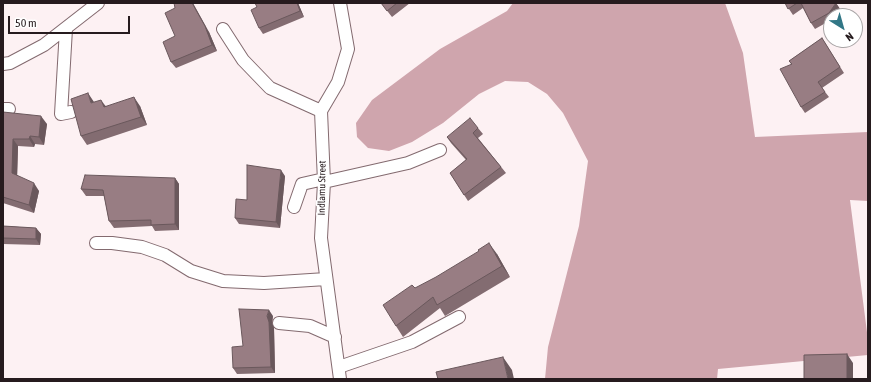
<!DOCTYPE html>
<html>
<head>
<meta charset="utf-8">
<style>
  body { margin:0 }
  #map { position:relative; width:871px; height:382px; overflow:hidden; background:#fdf1f3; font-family:"Asap Condensed",sans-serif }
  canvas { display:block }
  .frame { position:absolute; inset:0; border:4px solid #261b1e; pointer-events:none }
  .north { position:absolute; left:823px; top:8px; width:40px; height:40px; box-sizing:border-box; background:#fff; border:1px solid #a8a4a5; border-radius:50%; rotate:143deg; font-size:11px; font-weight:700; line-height:16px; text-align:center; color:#261b1e }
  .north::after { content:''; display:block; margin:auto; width:14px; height:18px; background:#327786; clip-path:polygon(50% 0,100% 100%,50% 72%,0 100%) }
  .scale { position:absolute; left:8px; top:16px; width:122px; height:18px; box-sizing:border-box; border:2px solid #261b1e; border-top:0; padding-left:5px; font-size:12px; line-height:14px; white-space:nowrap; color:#261b1e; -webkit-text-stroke:3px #fff; paint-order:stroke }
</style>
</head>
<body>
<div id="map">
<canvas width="871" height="382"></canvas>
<div class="frame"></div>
<div class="north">N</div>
<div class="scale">50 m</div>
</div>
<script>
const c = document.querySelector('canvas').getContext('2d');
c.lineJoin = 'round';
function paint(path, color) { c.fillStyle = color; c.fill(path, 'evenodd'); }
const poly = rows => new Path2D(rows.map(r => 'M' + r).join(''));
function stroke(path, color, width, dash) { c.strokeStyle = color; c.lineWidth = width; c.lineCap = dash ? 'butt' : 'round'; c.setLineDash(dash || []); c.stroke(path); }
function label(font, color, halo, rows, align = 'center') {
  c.font = font + ' "Asap Condensed",sans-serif'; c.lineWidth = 3.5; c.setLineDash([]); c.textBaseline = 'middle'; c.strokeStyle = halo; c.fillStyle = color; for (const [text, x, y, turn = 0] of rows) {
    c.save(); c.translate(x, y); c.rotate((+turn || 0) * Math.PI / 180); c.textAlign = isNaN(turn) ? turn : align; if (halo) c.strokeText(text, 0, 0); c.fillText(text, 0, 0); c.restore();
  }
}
const forest = poly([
  [513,3,725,3,743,53,755,137,868,132,868,201,850,200,868,340,868,355,718,369,717,379,545,379,548,347,579,226,588,161,563,113,547,94,528,82,505,81,479,94,443,123,412,142,389,151,368,148,357,137,356,123,372,100,440,49,507,11]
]);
const street = poly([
  [340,3,348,49,338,82,321,111,324,182,321,238,340,379],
  [66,29,61,114,71,112],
  [223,29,243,60,270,88,321,111],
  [3,64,10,63,44,45,98,3],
  [3,109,9,109],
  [324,182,408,163,440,150],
  [294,207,302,184,324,179],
  [96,243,112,243,142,247,165,255,191,271,223,281,264,283,326,279],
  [279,323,310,326,335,337],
  [339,367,412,342,459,317]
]);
const wall = poly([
  [255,3,298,3,304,17,263,34,259,28,257,7],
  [381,3,410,3,392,17],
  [785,3,836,3,840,9,831,16,831,20,815,29,811,23,803,8,793,15],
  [175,8,209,32,217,51,176,68,171,62,175,36],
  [822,38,844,73,822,88,829,97,805,113,801,107,791,64,789,61],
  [94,102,106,106,140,106,147,125,87,145,81,136],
  [3,112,47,124,44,145,35,144,34,147,18,146,17,176,39,191,34,213,3,203],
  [478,128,483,134,478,138,506,173,468,201,450,173,466,160,451,143,447,137],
  [285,176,280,228,239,224,235,218,247,200],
  [175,178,179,184,179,230,155,231,152,226,114,228,109,221,104,196,86,196,81,189],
  [3,226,36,228,41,234,40,245,3,244],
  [497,254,510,277,445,316,440,308,403,337,396,326,415,288],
  [273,316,272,323,274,328,275,373,237,374,233,368,243,346]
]);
const shadedWall = poly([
  [192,3,193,3,209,32,217,51,212,45],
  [297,3,298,3,304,17,300,11],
  [836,3,840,9,835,16,831,16,829,13],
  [88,93,94,102,91,103],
  [134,97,140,106,147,125,141,117],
  [101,100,107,108,104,107],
  [41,116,47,124,44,145,39,137],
  [30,136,35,144,34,147,29,139],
  [13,139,18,146,17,181,12,173],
  [281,170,285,176,280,228,276,222],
  [175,178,179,184,179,230,175,224],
  [34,183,39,191,34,213,29,205],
  [36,228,41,234,40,245,36,239],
  [489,243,497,254,510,277,502,266],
  [269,310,273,316,272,323,274,328,275,373,271,367,267,316],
  [847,354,853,363,853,379,847,379],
  [503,357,512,370,514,379,508,379]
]);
const building = poly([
  [174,3,192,3,205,26,212,45,171,62,163,42,175,36,165,13,175,8,174,3],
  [255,3,297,3,300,11,259,28,251,10,257,7,255,3],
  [381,3,397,3,387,11,381,3],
  [785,3,797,3,788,9,785,3],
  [801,3,836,3,829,13,811,23,801,3],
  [822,38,840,67,818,82,825,92,801,107,780,69,792,64,789,61,822,38],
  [88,93,91,103,101,100,104,107,134,97,141,117,81,136,71,99,88,93],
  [3,112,41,116,39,137,30,136,29,139,13,139,12,173,34,183,29,205,3,197,3,112],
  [470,118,478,128,473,133,501,167,464,195,450,173,467,159,447,137,470,118],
  [247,165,281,170,276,222,235,218,236,199,247,200,247,165],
  [85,175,175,178,175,224,151,225,151,220,109,221,103,190,81,189,85,175],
  [3,226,36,228,36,239,3,238,3,226],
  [489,243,502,266,437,305,433,297,396,326,383,305,412,285,415,288,436,277,479,251,478,250,489,243],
  [239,309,269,310,267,316,269,322,271,367,233,368,232,347,243,346,239,309],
  [847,354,847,379,804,379,804,355,847,354],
  [503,357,508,379,438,379,436,372,503,357]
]);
const streetNames = [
  ["Indlamu Street",322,188,-89]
];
paint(forest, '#cfa5ad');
stroke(street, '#836a6f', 14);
stroke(street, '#fff', 12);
paint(wall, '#836c71');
paint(shadedWall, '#6a585c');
paint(building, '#987d83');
stroke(building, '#6a585c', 1);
label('10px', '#261b1e', '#fff', streetNames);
</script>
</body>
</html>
